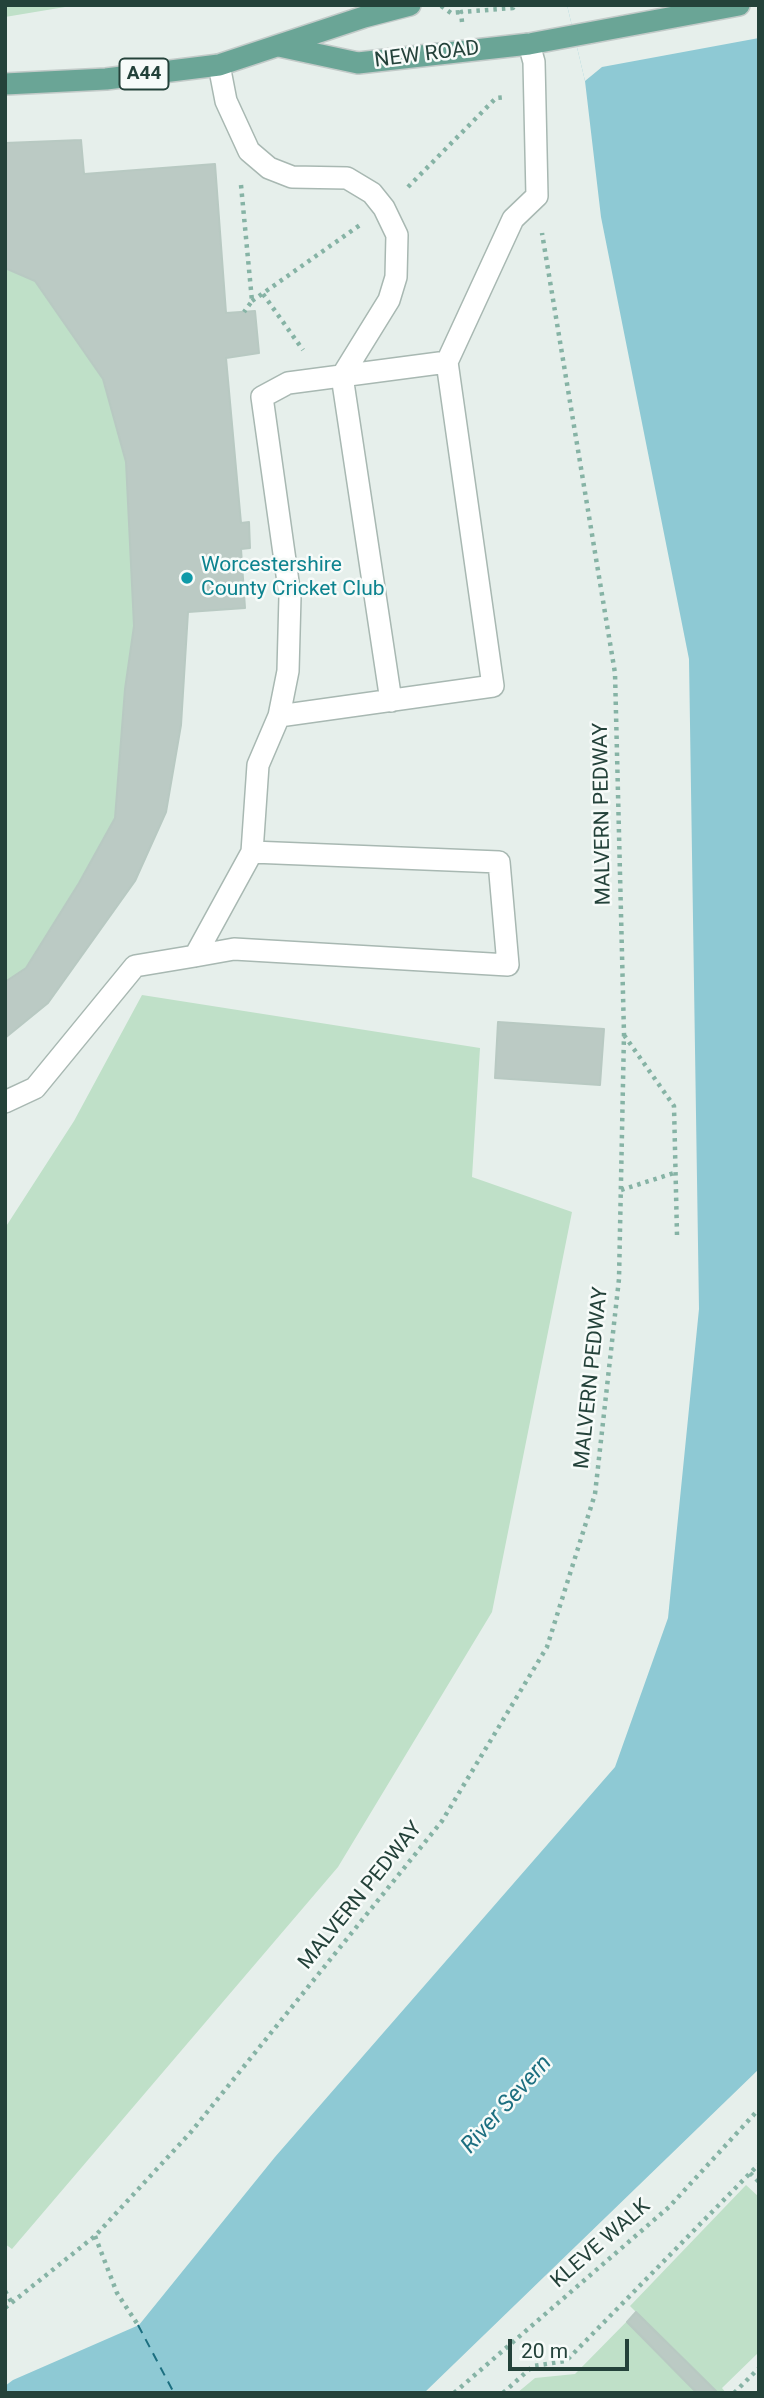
<!DOCTYPE html>
<html>
<head>
<meta charset="utf-8">
<style>
  body { margin:0 }
  #map { position:relative; width:764px; height:2398px; overflow:hidden; background:#e6efeb; font-family:Roboto,sans-serif }
  canvas { display:block }
  .frame { position:absolute; inset:0; border:7px solid #24423a; pointer-events:none }
  .scale { position:absolute; left:508px; top:2339px; width:121px; height:32px; box-sizing:border-box; border:4px solid #24423a; border-top:0; padding-left:9px; font-size:21px; line-height:24px; white-space:nowrap; color:#24423a; -webkit-text-stroke:5px #f7fbf9; paint-order:stroke }
</style>
</head>
<body>
<div id="map">
<canvas width="764" height="2398"></canvas>
<div class="frame"></div>
<div class="scale">20 m</div>
</div>
<script>
const c = document.querySelector('canvas').getContext('2d');
c.lineJoin = 'round';
function paint(path, color) { c.fillStyle = color; c.fill(path, 'evenodd'); }
const poly = rows => new Path2D(rows.map(r => 'M' + r).join(''));
function stroke(path, color, width, dash) { c.strokeStyle = color; c.lineWidth = width; c.lineCap = dash ? 'butt' : 'round'; c.setLineDash(dash || []); c.stroke(path); }
function label(font, color, halo, rows, align = 'center') {
  c.font = font + ' Roboto,sans-serif'; c.lineWidth = 5; c.setLineDash([]); c.textBaseline = 'middle'; c.strokeStyle = halo; c.fillStyle = color; for (const [text, x, y, turn = 0] of rows) {
    c.save(); c.translate(x, y); c.rotate((+turn || 0) * Math.PI / 180); c.textAlign = isNaN(turn) ? turn : align; if (halo) c.strokeText(text, 0, 0); c.fillText(text, 0, 0); c.restore();
  }
}
const green = poly([
  [5,5,77,5,5,17],
  [5,268,35,281,103,379,126,462,134,626,125,689,115,818,79,883,26,968,5,982],
  [142,995,480,1048,472,1177,572,1212,492,1612,338,1867,12,2249,5,2244,5,1228,74,1121],
  [746,2185,759,2197,759,2352,722,2388,726,2393,517,2393,535,2378,575,2374,636,2312,630,2306]
]);
const water = poly([
  [567,5,759,5,759,2069,424,2393,5,2393,5,2386,13,2380,139,2325,275,2157,615,1767,668,1618,699,1309,689,659,601,217,585,81]
]);
const pier = poly([
  [567,5,759,5,759,38,602,67,585,81]
]);
const ferry = poly([
  [138,2325,174,2393]
]);
const building = poly([
  [81,140,84,174,215,164,226,313,255,311,259,353,226,358,241,523,249,522,250,548,241,549,245,608,188,612,181,725,166,812,135,881,48,1003,5,1038,5,982,26,968,79,883,115,818,125,689,134,626,126,462,103,379,35,281,5,268,5,143,81,140],
  [498,1022,604,1029,600,1085,495,1078,498,1022],
  [636,2312,718,2393,697,2393,627,2322,636,2312]
]);
const path = poly([
  [441,6,451,13,461,12],
  [462,22,461,12,513,8,514,5],
  [241,185,252,301,244,312],
  [408,187,496,98,506,97],
  [263,294,303,350],
  [252,301,360,225],
  [624,1035,674,1106,677,1235],
  [621,1190,674,1173],
  [750,2173,759,2182],
  [95,2236,117,2293,138,2325],
  [5,2291,12,2303],
  [5,2308,95,2236,191,2132,442,1821,547,1647,595,1494,619,1279,624,1034,615,673,542,233],
  [454,2393,669,2207,759,2109],
  [503,2393,533,2366,566,2361,759,2164],
  [734,2393,759,2368]
]);
const minor = poly([
  [219,65,226,101,249,151,269,168,292,177,347,178,372,193,384,208,397,235,396,277,389,300,342,376,391,701],
  [279,716,493,686,447,362,513,219,537,196,534,62,529,44],
  [252,852,258,765,279,716,288,671,290,596,262,397,288,383,447,362],
  [5,1102,35,1088,135,966,195,956,234,949,508,965,499,862,252,852,195,956]
]);
const major = poly([
  [279,46,358,63,529,44,739,5],
  [5,84,106,79,219,65,364,17,410,5]
]);
const markers = [
  [187,578,7,"#0f9aa8"]
];
const shields = [
  [144,74,49]
];
const shieldNames = [
  ["A44",144,74]
];
const streetNames = [
  ["NEW ROAD",427,55,-7],
  ["MALVERN PEDWAY",603,814,-91],
  ["MALVERN PEDWAY",592,1378,-84],
  ["MALVERN PEDWAY",361,1896,-51],
  ["KLEVE WALK",601,2244,-41]
];
const cultureNames = [
  ["Worcestershire",201,566],
  ["County Cricket Club",201,590]
];
const waterNames = [
  ["River Severn",507,2105,-48]
];
paint(green, '#bfe0c8');
paint(water, '#8ec9d4');
paint(pier, '#e6efeb');
stroke(ferry, '#1c6f80', 2, [9, 7]);
paint(building, '#bbcac4');
stroke(building, '#b8c9c2', 2);
stroke(minor, '#a8b8b2', 24);
stroke(major, '#c2cac8', 24);
stroke(path, '#86b3a5', 4.5, [3.5, 5]);
stroke(minor, '#fff', 21);
stroke(major, '#6aa596', 21);
for (const [x, y, r, color] of markers) { const dot = new Path2D(); dot.arc(x, y, r, 0, 2 * Math.PI); c.fillStyle = color; c.fill(dot); stroke(dot, '#f7fbf9', 2.5); }
for (const [x, y, w] of shields) { const box = new Path2D(); box.roundRect(x - w / 2, y - 15.5, w, 31, 5); c.fillStyle = '#f7fbf9'; c.fill(box); stroke(box, '#24423a', 2); }
label('bold 19px', '#24423a', null, shieldNames);
label('21px', '#24423a', '#f7fbf9', streetNames);
label('21px', '#0d838f', '#f7fbf9', cultureNames, 'left');
label('italic 23px', '#1c6f80', '#f7fbf9', waterNames);
</script>
</body>
</html>
